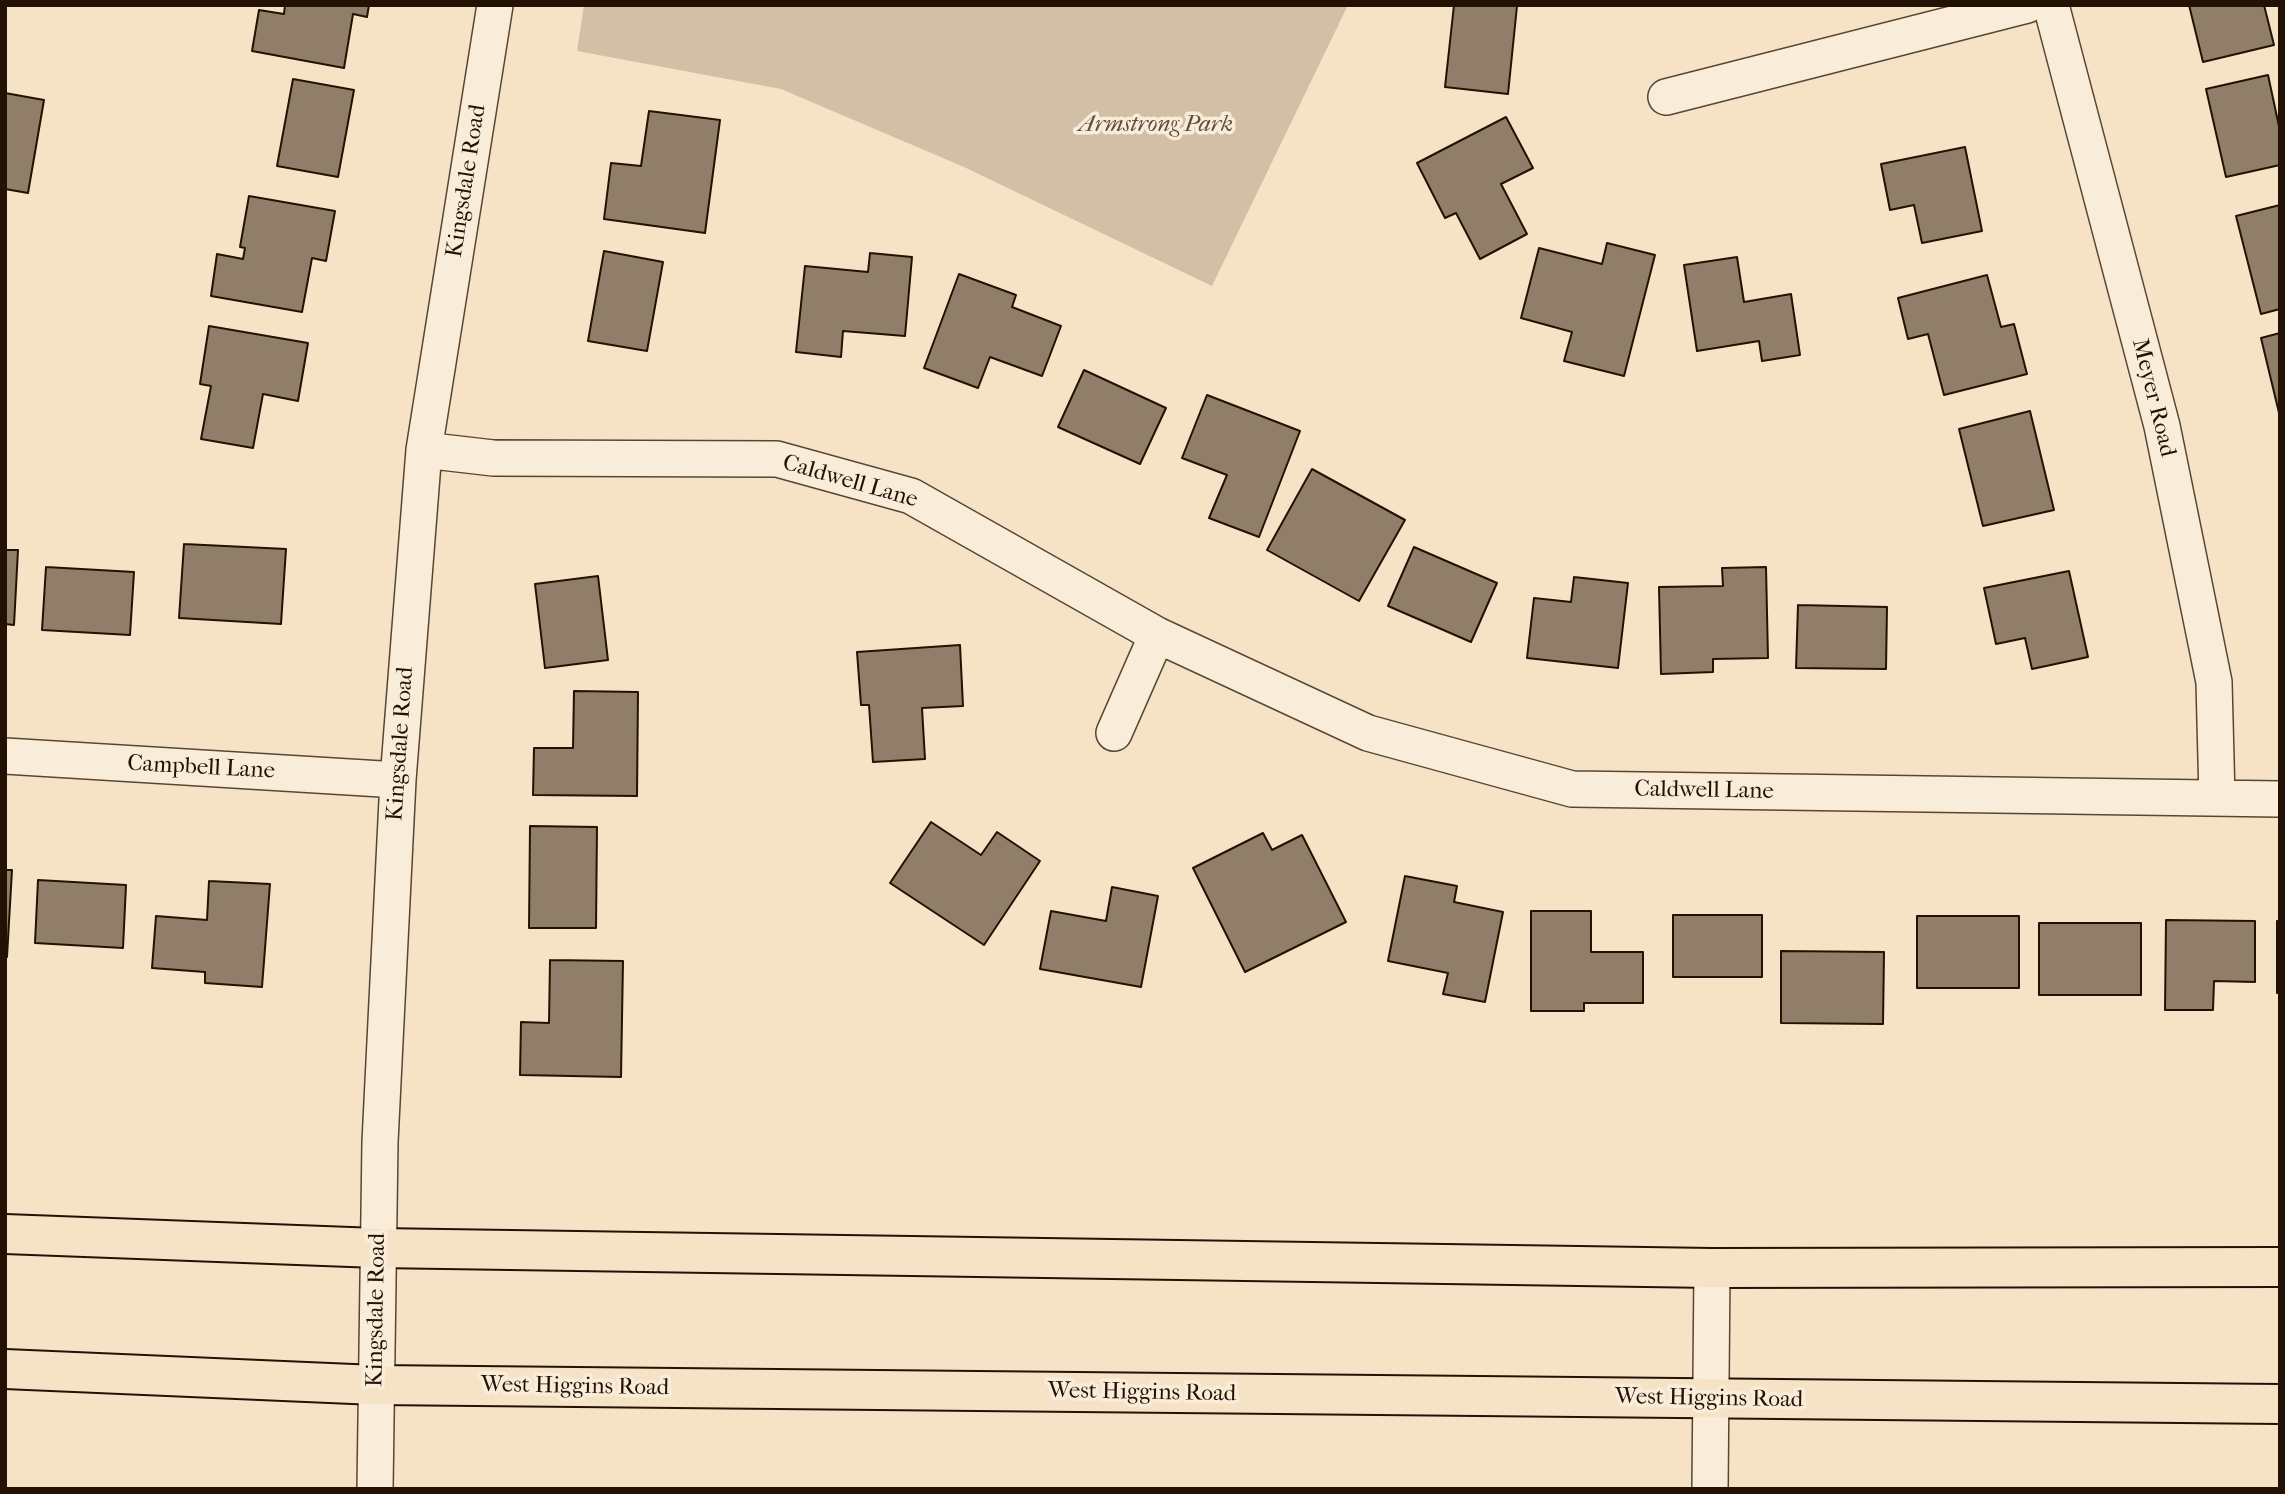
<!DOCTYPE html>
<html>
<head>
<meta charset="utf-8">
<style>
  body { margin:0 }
  #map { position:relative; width:2285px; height:1494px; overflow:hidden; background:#f6e3c6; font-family:"IM FELL French Canon",serif }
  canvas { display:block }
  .frame { position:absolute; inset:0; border:7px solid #231104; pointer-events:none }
</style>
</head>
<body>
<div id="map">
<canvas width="2285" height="1494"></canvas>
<div class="frame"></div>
</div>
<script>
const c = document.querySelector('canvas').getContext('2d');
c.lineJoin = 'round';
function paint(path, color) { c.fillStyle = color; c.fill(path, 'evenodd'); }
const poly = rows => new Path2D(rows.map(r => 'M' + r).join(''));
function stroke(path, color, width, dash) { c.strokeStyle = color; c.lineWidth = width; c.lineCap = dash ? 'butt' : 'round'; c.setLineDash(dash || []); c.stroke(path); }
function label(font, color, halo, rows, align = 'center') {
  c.font = font + ' "IM FELL French Canon",serif'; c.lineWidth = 7; c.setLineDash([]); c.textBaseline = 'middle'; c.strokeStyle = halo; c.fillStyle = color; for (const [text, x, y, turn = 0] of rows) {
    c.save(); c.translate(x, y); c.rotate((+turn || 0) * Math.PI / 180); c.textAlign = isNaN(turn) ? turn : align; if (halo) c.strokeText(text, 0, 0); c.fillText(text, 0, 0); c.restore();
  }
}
const green = poly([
  [584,5,1348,5,1212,286,964,167,781,89,577,51]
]);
const building = poly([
  [285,5,369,5,367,17,353,14,344,68,252,51,259,10,284,14,285,5],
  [1454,5,1517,6,1508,94,1445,87,1454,5],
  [2189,5,2264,5,2274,45,2203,62,2189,5],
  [2268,75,2280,131,2280,165,2226,177,2206,89,2268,75],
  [293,79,354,90,338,177,277,166,293,79],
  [5,93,44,100,28,193,5,189,5,93],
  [649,111,720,120,705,233,604,219,611,163,641,166,649,111],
  [1506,117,1533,168,1501,184,1527,234,1480,259,1456,213,1445,218,1417,163,1506,117],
  [1965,147,1982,231,1922,243,1914,205,1890,210,1881,164,1965,147],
  [249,196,335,211,326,261,312,258,302,312,211,296,217,254,243,259,245,248,240,247,249,196],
  [2280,205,2280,309,2261,314,2236,216,2280,205],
  [1607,243,1655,255,1624,376,1564,361,1572,332,1521,318,1539,248,1602,264,1607,243],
  [604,251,663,262,647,351,588,341,604,251],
  [870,253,912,257,905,336,843,331,841,357,796,352,805,266,868,272,870,253],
  [1737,257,1744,302,1791,294,1800,355,1762,361,1759,341,1697,351,1684,265,1737,257],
  [959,274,1016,295,1012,307,1061,326,1042,376,990,357,978,388,924,368,959,274],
  [1987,275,2001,327,2014,324,2027,374,1944,395,1928,334,1908,339,1898,298,1987,275],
  [209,326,308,343,298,401,263,394,253,448,201,439,211,386,200,384,209,326],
  [2280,333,2280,417,2261,338,2280,333],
  [1084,370,1166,408,1140,464,1058,427,1084,370],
  [1207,395,1300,431,1259,537,1209,518,1227,475,1182,458,1207,395],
  [2030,411,2054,510,1983,526,1959,429,2030,411],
  [1312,469,1405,520,1359,601,1267,550,1312,469],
  [184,544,286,549,281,624,179,618,184,544],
  [1414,547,1497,583,1471,642,1388,606,1414,547],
  [5,550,18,550,14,625,5,624,5,550],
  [46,567,134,572,130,635,42,630,46,567],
  [1766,567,1768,658,1713,659,1713,672,1661,674,1659,587,1723,586,1722,568,1766,567],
  [2069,571,2088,657,2032,669,2025,638,1996,644,1984,588,2069,571],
  [598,576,608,660,545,668,535,584,598,576],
  [1574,577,1628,583,1618,668,1527,658,1534,598,1571,602,1574,577],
  [1798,605,1887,607,1886,669,1796,668,1798,605],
  [960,645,963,706,922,708,925,759,873,762,869,705,861,705,857,652,960,645],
  [574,691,638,692,637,796,533,795,534,748,573,748,574,691],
  [931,822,981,855,997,832,1040,861,984,945,890,883,931,822],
  [530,826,597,827,596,928,529,928,530,826],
  [1263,833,1272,850,1302,835,1346,922,1245,972,1193,868,1263,833],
  [5,870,12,870,7,957,5,957,5,870],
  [1405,876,1457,886,1454,902,1503,912,1485,1002,1443,994,1448,973,1388,961,1405,876],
  [38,880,126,885,123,948,35,943,38,880],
  [209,881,270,884,262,987,205,983,205,972,152,968,156,916,207,920,209,881],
  [1112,887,1158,896,1141,987,1040,969,1051,911,1106,921,1112,887],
  [1531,911,1591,911,1591,952,1643,952,1643,1003,1584,1003,1584,1011,1531,1011,1531,911],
  [1673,915,1762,915,1762,977,1673,977,1673,915],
  [1917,916,2019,916,2019,988,1917,988,1917,916],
  [2166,920,2255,921,2255,982,2214,981,2213,1010,2165,1010,2166,920],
  [2277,921,2280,921,2280,993,2277,993,2277,921],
  [2039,923,2141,923,2141,995,2039,995,2039,923],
  [1781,951,1884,952,1883,1024,1781,1023,1781,951],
  [550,960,623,961,621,1077,520,1075,521,1022,549,1023,550,960]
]);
const street = poly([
  [2051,5,2162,426,2214,682,2217,798],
  [1666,97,2027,5],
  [424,450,493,458,777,459,911,496,1157,635,1368,733,1572,789,2280,799],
  [1114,733,1157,635],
  [5,756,398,780],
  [375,1489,380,1142,398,780,424,450,495,5],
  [1710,1489,1712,1268]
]);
const primary = poly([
  [5,1234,377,1248,1712,1268,2280,1267],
  [5,1369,376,1385,2280,1404]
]);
const parkNames = [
  ["Armstrong Park",1156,125]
];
const streetNames = [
  ["Kingsdale Road",467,181,-81],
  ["Meyer Road",2153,398,76],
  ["Caldwell Lane",850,482,16],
  ["Kingsdale Road",401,744,-86],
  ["Campbell Lane",201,768,3],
  ["Caldwell Lane",1704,791,1],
  ["Kingsdale Road",377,1310,-89],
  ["West Higgins Road",575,1387,1],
  ["West Higgins Road",1142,1393,1],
  ["West Higgins Road",1709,1399,1]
];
paint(green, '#d2bfa5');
paint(building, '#917e69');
stroke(building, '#231104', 2);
stroke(street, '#584634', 38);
stroke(primary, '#231104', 42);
stroke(street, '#f9edda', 35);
stroke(primary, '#f6e3c6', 38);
label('italic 23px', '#604e3c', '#f9edda', parkNames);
label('23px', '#231104', '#f9edda', streetNames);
</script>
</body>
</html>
